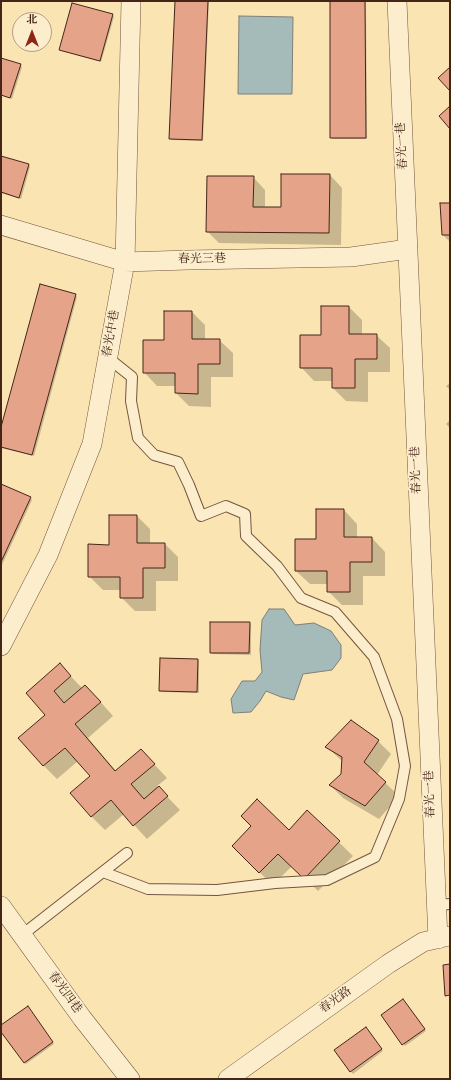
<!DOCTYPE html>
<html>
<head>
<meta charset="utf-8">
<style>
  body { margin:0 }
  #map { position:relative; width:451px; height:1080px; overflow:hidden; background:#fae4b2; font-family:Vollkorn,"Noto Serif SC",serif }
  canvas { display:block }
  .frame { position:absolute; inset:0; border:2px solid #462519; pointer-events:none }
  .north { position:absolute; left:12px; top:12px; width:40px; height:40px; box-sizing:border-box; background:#fcedcd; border:1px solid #b39d85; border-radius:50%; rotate:0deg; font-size:11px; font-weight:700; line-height:16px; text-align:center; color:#462519 }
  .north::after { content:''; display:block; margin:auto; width:14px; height:18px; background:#8f2418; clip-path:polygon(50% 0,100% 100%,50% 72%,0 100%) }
</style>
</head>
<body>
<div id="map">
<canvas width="451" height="1080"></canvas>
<div class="frame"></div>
<div class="north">北</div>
</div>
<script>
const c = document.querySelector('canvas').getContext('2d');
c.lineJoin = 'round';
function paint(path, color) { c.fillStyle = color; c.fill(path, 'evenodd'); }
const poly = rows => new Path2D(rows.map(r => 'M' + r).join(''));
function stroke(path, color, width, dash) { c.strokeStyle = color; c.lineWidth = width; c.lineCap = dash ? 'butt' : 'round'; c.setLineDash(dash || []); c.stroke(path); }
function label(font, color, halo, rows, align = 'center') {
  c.font = font + ' Vollkorn,"Noto Serif SC",serif'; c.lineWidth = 3.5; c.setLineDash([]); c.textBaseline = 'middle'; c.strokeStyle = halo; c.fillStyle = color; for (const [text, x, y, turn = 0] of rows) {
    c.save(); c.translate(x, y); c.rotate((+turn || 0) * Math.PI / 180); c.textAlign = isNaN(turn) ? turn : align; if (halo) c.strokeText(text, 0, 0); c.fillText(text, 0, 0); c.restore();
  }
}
const water = poly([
  [239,16,293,17,292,94,238,94,239,16],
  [269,609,284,609,295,625,314,623,331,631,341,645,341,658,332,670,303,674,294,700,281,697,266,691,260,701,251,712,233,713,231,699,242,681,255,681,262,672,260,650,262,620,269,609]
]);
const shadow = poly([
  [176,1,209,1,203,141,172,140,170,138],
  [331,1,366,1,367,139,333,139,331,137],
  [112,15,114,17,101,62,62,51,60,49],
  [1,59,20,65,22,67,12,99,1,95],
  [1,157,29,165,30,167,21,199,1,193],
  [330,175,342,188,341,245,219,243,207,231,253,177,265,190,265,208,282,208],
  [450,204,450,242,443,235],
  [75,295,77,297,34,456,1,448,1,431],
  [349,307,362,320,362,335,376,335,390,348,390,372,368,372,368,402,346,401,333,388,333,381,314,381,301,367,322,336],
  [192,312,205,325,205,340,219,340,233,353,233,377,211,377,211,407,189,406,176,393,176,386,157,386,144,372,165,341],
  [450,383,450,390,446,386],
  [450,420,450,428,446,424],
  [1,485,30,498,32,500,1,567],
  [344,510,357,524,357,538,372,538,385,552,385,576,363,576,363,605,342,605,328,591,328,584,310,584,296,571],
  [110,516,137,516,150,529,150,544,165,544,178,557,178,581,156,581,156,611,135,611,121,597,121,590,103,590,89,576,110,546],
  [250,623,251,625,251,655,213,654,211,652],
  [198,660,199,661,199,693,162,692,160,691],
  [60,665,82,688,98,699,113,716,88,738,116,771,141,750,167,778,157,786,180,810,147,839,124,814,105,830,92,817,71,793,91,776,78,761,57,779,44,766,20,738,46,715],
  [378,741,391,754,377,775,399,796,379,819,343,798,330,785,342,774,343,762,327,747],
  [308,812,353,856,318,891,292,866,273,885,246,860,289,831],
  [405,1002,426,1031,405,1046,382,1015],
  [29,1009,54,1044,26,1064,1,1030,1,1027],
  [367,1030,383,1051,353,1074,335,1050]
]);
const building = poly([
  [175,1,208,1,202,140,169,139,175,1],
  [330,1,365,1,366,138,330,138,330,1],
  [72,3,113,14,100,61,59,50,72,3],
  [1,58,21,64,10,98,1,95,1,58],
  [450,67,450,91,438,78,450,67],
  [450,106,450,129,439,116,450,106],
  [1,156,29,164,19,198,1,192,1,156],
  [281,174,330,174,329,233,206,232,207,176,254,176,253,207,281,207,281,174],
  [440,203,450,203,450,235,442,235,440,203],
  [40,284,76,294,32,455,1,447,1,427,40,284],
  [321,306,349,306,349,334,377,334,377,359,355,359,355,388,332,388,332,368,300,368,300,335,321,335,321,306],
  [164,311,192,311,192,339,220,339,220,364,198,364,198,394,175,393,175,373,143,373,143,340,164,340,164,311],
  [1,484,31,497,1,562,1,484],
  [316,509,344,509,344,537,372,537,372,562,350,562,350,592,327,592,327,571,295,571,295,539,316,539,316,509],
  [109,515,137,515,137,543,165,543,165,568,143,568,143,598,120,598,120,577,88,577,88,544,109,545,109,515],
  [210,622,250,622,249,653,210,653,210,622],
  [160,658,198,659,197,692,159,691,160,658],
  [60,663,71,676,54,691,64,703,85,685,101,702,75,724,115,771,141,749,155,764,131,784,144,799,159,786,168,796,133,826,111,800,91,817,70,793,90,776,65,748,43,766,18,738,45,715,26,693,60,663],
  [351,720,379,740,364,762,386,782,365,806,329,785,341,774,342,757,325,747,351,720],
  [257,799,289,830,307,810,340,841,304,879,278,854,259,873,232,846,251,826,241,816,257,799],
  [450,964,450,995,445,996,443,965,450,964],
  [403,999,425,1029,402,1045,381,1015,403,999],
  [28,1006,53,1042,24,1063,1,1032,1,1025,28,1006],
  [366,1027,382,1049,350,1072,334,1050,366,1027]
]);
const lane = poly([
  [103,872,148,889,217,890,275,883,327,880,375,857,399,799,405,766,397,719,374,657,335,612,301,598,277,566,246,536,245,514,226,506,201,516,189,485,178,462,154,455,138,438,131,401,132,377,107,357],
  [436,905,450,904],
  [22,935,127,853]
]);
const street = poly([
  [397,1,438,939],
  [1,225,125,262,188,260,351,257,408,249],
  [1,646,48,555,92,444,125,262,131,1],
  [1,906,82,1018,130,1079],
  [228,1079,388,964,423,942,449,936]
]);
const streetNames = [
  ["春光一巷",403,146,-93],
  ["春光三巷",202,260,-1],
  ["春光中巷",112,334,-80],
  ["春光一巷",417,470,-92],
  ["春光一巷",431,794,-92],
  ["春光四巷",64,993,54],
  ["春光路",336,1001,-36]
];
paint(water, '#a4bbb9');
stroke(water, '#7e7f79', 1);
paint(shadow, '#0003');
paint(building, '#e5a489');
stroke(building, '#462519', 1);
stroke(lane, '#73553f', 12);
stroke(street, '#73553f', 20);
stroke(lane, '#fcedcd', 10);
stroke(street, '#fcedcd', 19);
label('12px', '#462519', '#fcedcd', streetNames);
</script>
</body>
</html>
